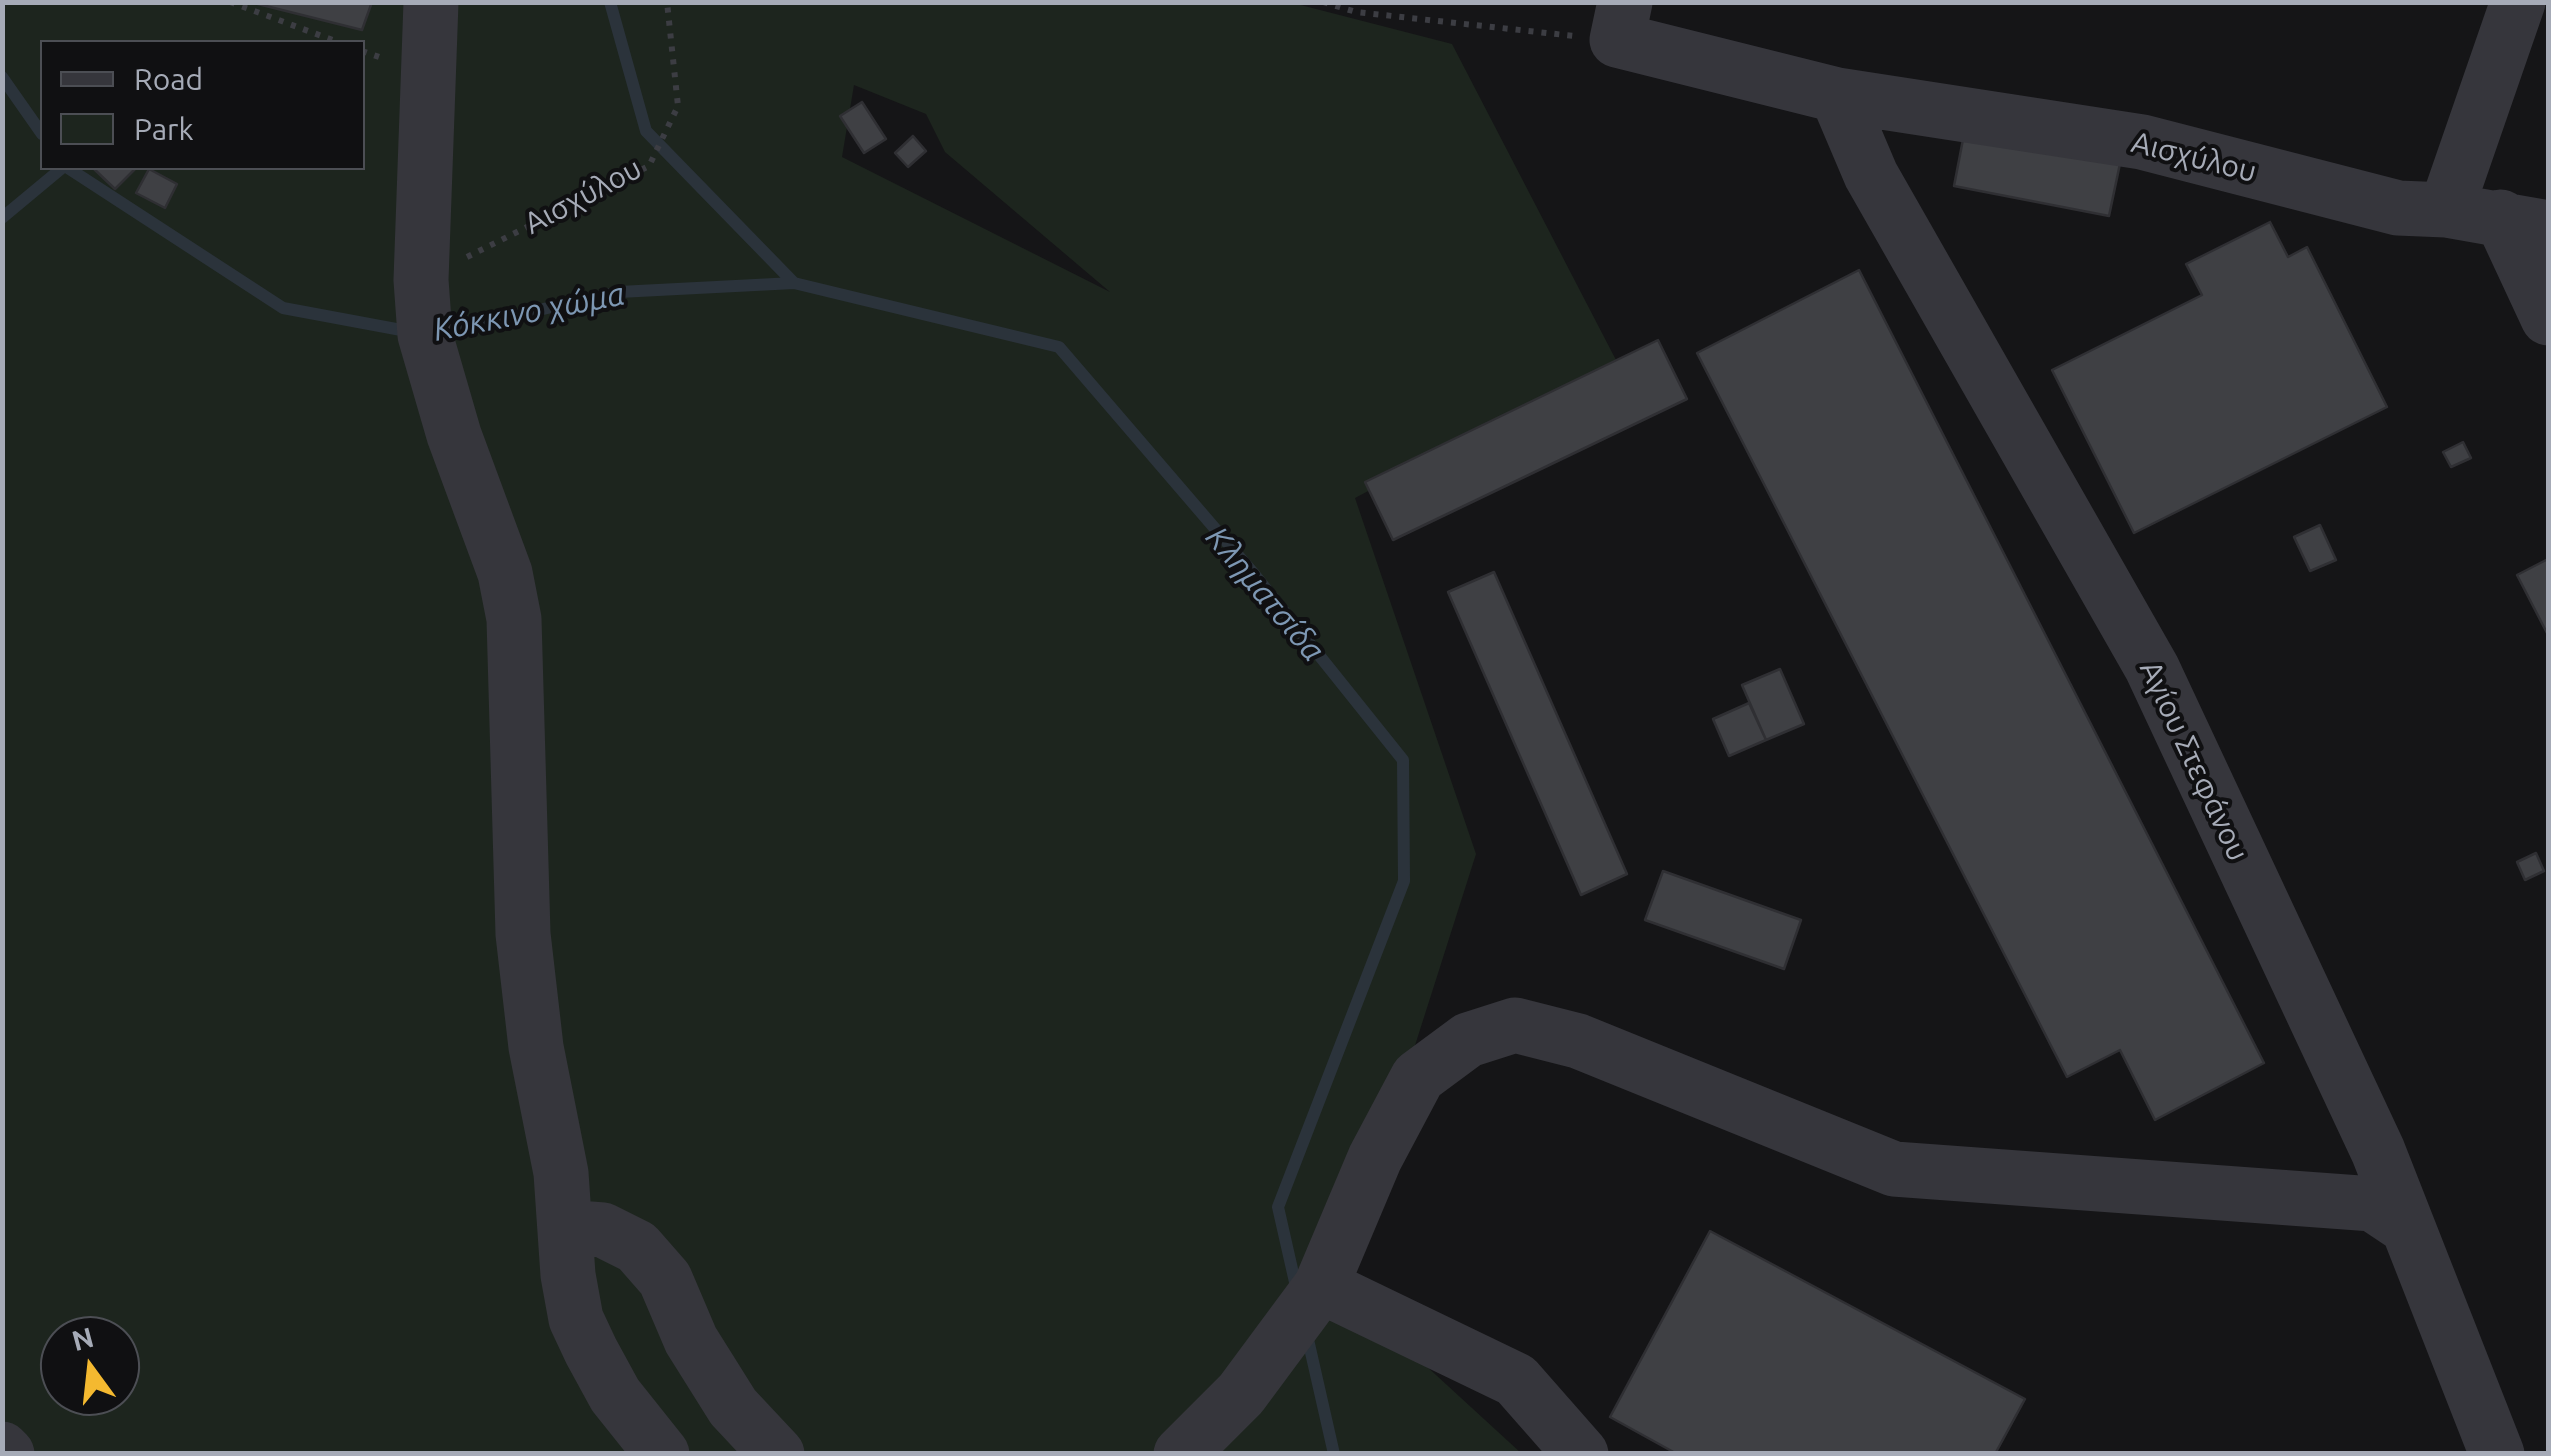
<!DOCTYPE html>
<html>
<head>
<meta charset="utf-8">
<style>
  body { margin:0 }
  #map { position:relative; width:2551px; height:1456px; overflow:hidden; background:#151517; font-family:Ubuntu,sans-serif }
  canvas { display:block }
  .frame { position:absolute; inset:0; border:5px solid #a6abb7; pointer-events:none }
  .legend { position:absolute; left:40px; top:40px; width:325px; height:130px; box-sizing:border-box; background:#101012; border:2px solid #4c4e54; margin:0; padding:12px 18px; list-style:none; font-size:30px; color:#a6abb7 }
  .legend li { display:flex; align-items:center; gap:20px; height:50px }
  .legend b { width:50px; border:2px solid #4c4e54 }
  .north { position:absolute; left:40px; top:1316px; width:100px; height:100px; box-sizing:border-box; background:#101012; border:2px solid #4c4e54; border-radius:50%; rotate:345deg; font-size:28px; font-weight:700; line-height:40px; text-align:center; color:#a6abb7 }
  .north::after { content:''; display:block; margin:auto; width:35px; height:45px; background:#f4b930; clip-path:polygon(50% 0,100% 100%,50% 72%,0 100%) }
</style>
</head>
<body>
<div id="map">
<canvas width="2551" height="1456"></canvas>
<div class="frame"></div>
<ul class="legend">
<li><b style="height:12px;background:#36363c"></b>Road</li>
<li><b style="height:28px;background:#1d251e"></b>Park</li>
</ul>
<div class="north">N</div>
</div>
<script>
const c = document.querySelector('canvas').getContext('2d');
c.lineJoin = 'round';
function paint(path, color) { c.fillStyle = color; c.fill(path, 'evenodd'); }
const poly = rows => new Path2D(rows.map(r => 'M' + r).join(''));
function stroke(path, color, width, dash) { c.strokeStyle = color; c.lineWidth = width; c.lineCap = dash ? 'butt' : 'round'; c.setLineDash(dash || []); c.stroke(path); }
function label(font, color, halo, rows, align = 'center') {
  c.font = font + ' Ubuntu,sans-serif'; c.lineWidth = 8; c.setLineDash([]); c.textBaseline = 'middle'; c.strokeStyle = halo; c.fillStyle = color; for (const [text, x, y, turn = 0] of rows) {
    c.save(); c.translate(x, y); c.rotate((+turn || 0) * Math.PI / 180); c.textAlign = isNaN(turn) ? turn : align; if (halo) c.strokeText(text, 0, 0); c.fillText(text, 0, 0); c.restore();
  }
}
const green = poly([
  [1289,2,1452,44,1616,360,1355,498,1476,854,1411,1058,1304,1302,1387,1330,1521,1453,20,1453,2,1437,2,3],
  [42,42,362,42,362,168,42,168],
  [854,85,926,114,945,152,1110,292,842,157],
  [60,1336,120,1336,120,1396,60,1396]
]);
const stream = poly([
  [610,2,646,131,794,283,1059,347,1254,574,1403,760,1404,881,1278,1207,1297,1291],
  [2,77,42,134],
  [68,168,283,308,412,332],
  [2,218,62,168],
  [436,333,619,292,794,283],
  [1307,1335,1334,1454]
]);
const building = poly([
  [250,2,372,2,362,30,250,2],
  [862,102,886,139,864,153,840,116,862,102],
  [1965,129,2121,159,2109,216,1954,186,1965,129],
  [913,136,926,151,908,167,895,153,913,136],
  [93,168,136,168,115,189,93,168],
  [149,169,177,184,165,208,136,193,149,169],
  [2270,222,2288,257,2307,247,2387,407,2134,533,2052,370,2202,295,2186,264,2270,222],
  [1859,270,2264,1063,2155,1120,2120,1050,2067,1077,1697,353,1859,270],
  [1658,340,1687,399,1393,540,1365,482,1658,340],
  [2463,442,2471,458,2451,467,2443,452,2463,442],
  [2320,525,2336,560,2310,571,2294,537,2320,525],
  [2548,559,2548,635,2517,575,2548,559],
  [1494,572,1627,874,1581,895,1448,592,1494,572],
  [1780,669,1804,724,1766,740,1742,685,1780,669],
  [1749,703,1766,740,1729,756,1713,719,1749,703],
  [2536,853,2544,871,2525,880,2517,862,2536,853],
  [1663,871,1801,920,1784,969,1645,920,1663,871],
  [1710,1231,2025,1399,1995,1454,1677,1454,1610,1417,1710,1231]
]);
const path = poly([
  [230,2,338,42],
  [1323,2,1356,12,1574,36],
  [362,51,382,58],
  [467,257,649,166,678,106,667,2]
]);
const minor = poly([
  [431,2,421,280,425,335,454,435,505,573,514,619,523,934,536,1047,561,1173,568,1275,576,1319,591,1351,615,1395,662,1454],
  [1625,2,1617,40,1837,95,2142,142,2398,208,2446,210,2548,228],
  [1837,95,1871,175,2152,668,2378,1151,2497,1454],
  [2446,210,2518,2],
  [2501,217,2548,318],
  [565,1227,603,1230,637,1247,665,1279,691,1340,733,1407,777,1454],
  [1321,1286,1516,1380,1581,1454],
  [2,1449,7,1454],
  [1181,1454,1241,1394,1321,1286,1375,1158,1418,1077,1468,1040,1515,1025,1578,1041,1894,1169,2373,1204,2406,1226]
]);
const streetNames = [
  ["Αισχύλου",2194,157,14],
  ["Αισχύλου",583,196,-28],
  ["Αγίου Στεφάνου",2194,761,65]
];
const waterNames = [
  ["Κόκκινο χώμα",529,312,-11],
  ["Κληματσίδα",1265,594,50]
];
paint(green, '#1d251e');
stroke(stream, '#2b333b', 12);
paint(building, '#3f4044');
stroke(building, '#2f2f33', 2.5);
stroke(path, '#3c3d43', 6, [5, 8]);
stroke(minor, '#36363c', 55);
label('30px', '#a6abb7', '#101012', streetNames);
label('italic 32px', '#7d97b3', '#101012', waterNames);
</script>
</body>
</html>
